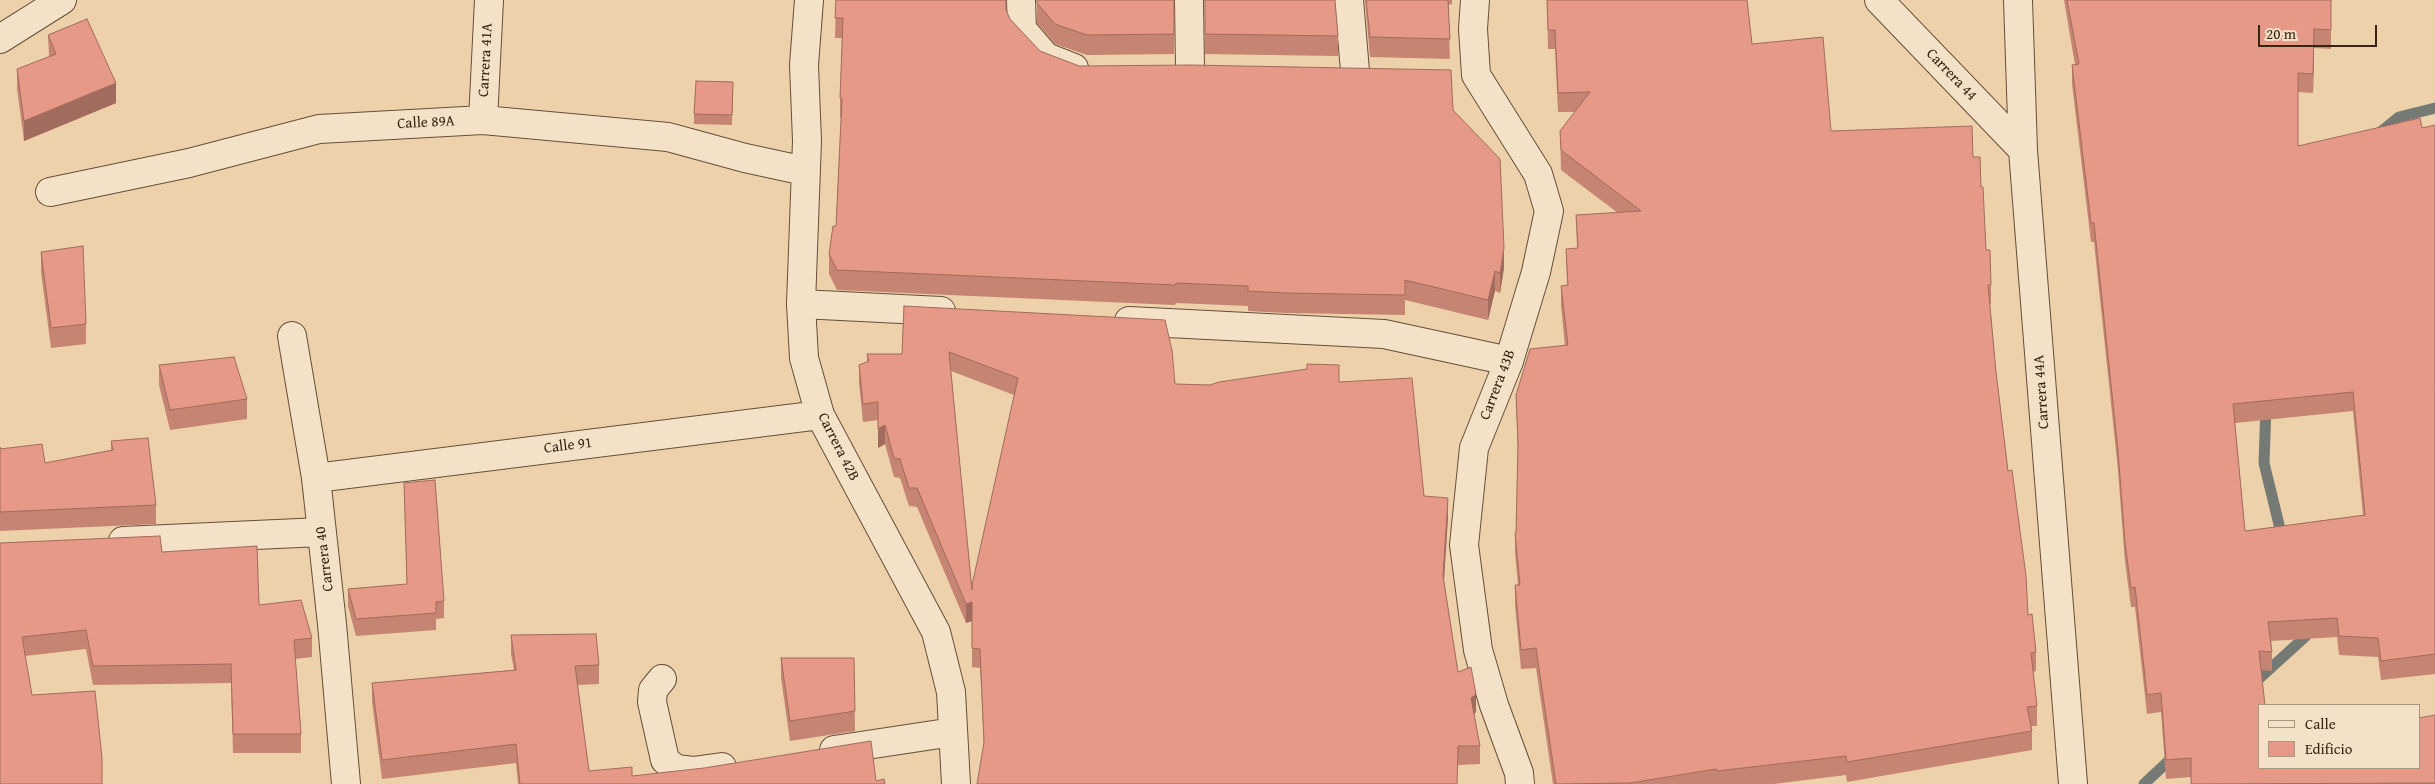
<!DOCTYPE html>
<html>
<head>
<meta charset="utf-8">
<style>
  body { margin:0 }
  #map { position:relative; width:2435px; height:784px; overflow:hidden; background:#edd1ab; font-family:"Gentium Book Plus",serif }
  canvas { display:block }
  .legend { position:absolute; left:2258px; top:704px; width:162px; height:65px; box-sizing:border-box; background:#f3e1c8; border:1px solid #a99580; margin:0; padding:6px 9px; list-style:none; font-size:15px; color:#392413 }
  .legend li { display:flex; align-items:center; gap:10px; height:25px }
  .legend b { width:25px; border:1px solid #a99580 }
  .scale { position:absolute; left:2258px; top:25px; width:119px; height:22px; box-sizing:border-box; border:2px solid #392413; border-top:0; padding-left:6px; font-size:15px; line-height:18px; white-space:nowrap; color:#392413; -webkit-text-stroke:4px #f3e1c8; paint-order:stroke }
</style>
</head>
<body>
<div id="map">
<canvas width="2435" height="784"></canvas>
<ul class="legend">
<li><b style="height:6px;background:#f3e1c8"></b>Calle</li>
<li><b style="height:14px;background:#e69986"></b>Edificio</li>
</ul>
<div class="scale">20 m</div>
</div>
<script>
const c = document.querySelector('canvas').getContext('2d');
c.lineJoin = 'round';
const poly = rows => new Path2D(rows.map(r => 'M' + r).join(''));
function stroke(path, color, width, dash) { c.strokeStyle = color; c.lineWidth = width; c.lineCap = dash ? 'butt' : 'round'; c.setLineDash(dash || []); c.stroke(path); }
function paint(path, color) { c.fillStyle = color; c.fill(path, 'evenodd'); }
function label(font, color, halo, rows, align = 'center') {
  c.font = font + ' "Gentium Book Plus",serif'; c.lineWidth = 4; c.setLineDash([]); c.textBaseline = 'middle'; c.strokeStyle = halo; c.fillStyle = color; for (const [text, x, y, turn = 0] of rows) {
    c.save(); c.translate(x, y); c.rotate((+turn || 0) * Math.PI / 180); c.textAlign = isNaN(turn) ? turn : align; if (halo) c.strokeText(text, 0, 0); c.fillText(text, 0, 0); c.restore();
  }
}
const stream = poly([
  [2378,134,2399,117,2435,108],
  [2266,405,2264,463,2283,541],
  [2252,685,2306,636,2303,625],
  [2144,784,2175,755]
]);
const pedestrian = poly([
  [801,304,941,311],
  [1129,321,1384,334,1509,361]
]);
const minor = poly([
  [809,0,804,65,807,141,801,304,804,358,820,415,936,632,951,692,956,784],
  [1021,0,1022,29,1046,57,1074,68],
  [1189,0,1190,69],
  [1349,0,1355,71],
  [1475,0,1473,29,1476,75,1538,174,1549,211,1536,272,1509,361,1474,448,1464,545,1478,650,1494,705,1519,773,1520,784],
  [1879,0,2023,150],
  [2018,0,2023,150,2073,784],
  [0,39,62,0],
  [483,120,489,0],
  [50,192,189,163,319,129,483,120,668,137,745,158,805,171],
  [292,336,316,478,332,624,346,784],
  [316,478,820,415],
  [123,541,321,532],
  [662,679,653,690,652,702,665,760,676,769,693,771,722,767],
  [834,750,953,732]
]);
const wall = poly([
  [836,0,1006,10,1010,19,1040,51,1079,66,1453,110,1504,268,1500,293,1495,291,1488,320,1405,300,1405,315,1286,313,1248,311,1248,306,1176,303,1175,305,837,290,829,274,829,254,836,226,841,118,840,118,840,98,842,38,835,38],
  [1037,0,1174,0,1174,54,1087,55,1055,44,1037,23],
  [1205,0,1338,36,1338,56,1205,54],
  [1365,0,1452,0,1452,4,1448,5,1450,59,1370,57],
  [1547,0,1747,0,1752,44,1831,131,1973,157,1981,187,1986,250,1991,285,1991,304,1990,304,1996,372,2008,471,2028,615,2036,652,2036,671,2033,672,2037,706,2037,726,2031,726,2032,731,2032,750,1847,782,1846,775,1774,784,1553,784,1536,668,1521,669,1515,605,1515,585,1518,585,1515,552,1515,533,1516,533,1518,456,1516,395,1565,346,1561,305,1561,286,1567,285,1566,249,1577,249,1576,215,1618,213,1561,170,1560,131,1575,112,1558,112,1555,49,1548,49],
  [2064,0,2331,0,2331,49,2314,48,2313,93,2298,92,2298,146,2422,128,2435,125,2435,674,2381,680,2378,657,2339,655,2337,637,2271,641,2272,652,2272,671,2261,670,2259,768,2419,768,2435,715,2435,784,2191,784,2191,777,2166,779,2161,712,2147,714,2135,607,2131,607,2125,562,2118,470,2094,242,2091,242,2072,84,2072,65,2075,65],
  [2353,411,2363,515,2245,531,2235,423],
  [48,35,116,103,24,141,17,89,17,69,49,57],
  [733,82,732,125,694,124,694,114],
  [41,252,86,324,86,344,51,348,41,272],
  [904,306,1175,384,1210,385,1339,382,1424,496,1448,517,1444,581,1458,672,1476,712,1474,714,1480,746,1480,764,1458,765,984,746,980,668,972,667,972,621,966,623,917,507,909,506,900,478,894,477,885,444,878,448,878,420,863,422,859,383,859,365,867,362,867,354,902,354],
  [951,371,1014,395,972,590],
  [159,365,247,399,247,419,170,430,159,385],
  [111,441,156,505,156,524,0,531,0,447,0,449,45,463,111,450],
  [404,483,444,601,444,618,436,619,436,630,356,636,348,606,348,589,407,584],
  [0,543,162,552,259,605,312,638,312,657,295,659,301,734,301,753,233,753,231,683,93,685,86,649,25,656,32,695,0,784],
  [511,635,599,665,599,684,578,685,589,771,632,776,876,781,885,784,518,784,516,763,382,779,372,702,372,683,514,670,511,654],
  [781,658,854,658,855,731,790,741,781,678]
]);
const shadedWall = poly([
  [2314,29,2314,48,2313,93,2313,74],
  [116,83,116,103,24,141,24,121],
  [1504,248,1504,268,1500,293,1500,273],
  [1495,271,1495,291,1488,320,1488,300],
  [885,425,885,444,878,448,878,429],
  [1448,498,1448,517,1443,595,1443,576],
  [972,602,972,621,966,623,966,604],
  [1476,694,1476,712,1471,717,1471,698]
]);
const building = poly([
  [836,0,1006,0,1006,10,1010,19,1040,51,1079,66,1190,65,1451,70,1453,110,1500,159,1504,248,1500,273,1495,271,1488,300,1405,280,1405,295,1286,293,1248,291,1248,286,1176,283,1175,285,837,270,829,254,833,226,836,226,842,99,840,98,843,18,835,18,836,0],
  [1037,0,1174,0,1174,34,1087,35,1055,24,1037,3,1037,0],
  [1205,0,1335,0,1338,36,1205,34,1205,0],
  [1366,0,1448,0,1450,39,1370,37,1366,0],
  [1547,0,1747,0,1752,44,1823,37,1831,131,1972,126,1973,157,1980,157,1981,187,1983,187,1986,250,1990,250,1991,285,1988,285,1996,372,2008,471,2012,470,2026,576,2028,615,2032,614,2036,652,2031,653,2037,706,2027,707,2032,731,1847,762,1846,756,1717,771,1716,769,1630,783,1556,784,1536,648,1521,650,1515,585,1520,585,1515,533,1516,533,1518,444,1516,395,1530,349,1568,345,1561,286,1568,285,1566,249,1578,248,1576,215,1641,211,1561,150,1560,131,1590,92,1558,93,1555,30,1548,30,1547,0],
  [2067,0,2331,0,2331,30,2314,29,2313,74,2298,73,2298,146,2420,118,2422,128,2435,125,2435,654,2381,661,2378,638,2339,636,2337,618,2268,622,2272,652,2259,651,2265,705,2259,705,2259,768,2419,768,2419,718,2435,715,2435,783,2191,784,2191,758,2166,760,2161,693,2147,695,2135,587,2131,588,2125,543,2118,451,2094,223,2091,223,2072,65,2079,64,2067,0],
  [2353,392,2365,515,2245,531,2233,404,2353,392],
  [87,19,116,83,24,121,17,69,56,54,48,35,87,19],
  [696,81,733,82,732,115,694,114,696,81],
  [83,246,86,324,51,328,41,252,83,246],
  [904,306,1165,320,1172,350,1175,384,1210,385,1219,382,1307,369,1307,364,1339,365,1339,382,1412,378,1424,496,1448,498,1443,576,1458,672,1471,667,1476,694,1471,698,1480,746,1458,746,1457,784,977,784,984,742,980,649,972,648,972,602,966,604,917,488,909,488,900,459,894,458,885,425,878,429,878,402,863,404,859,365,869,361,867,354,902,354,904,306],
  [949,352,1018,378,972,585,972,590,949,352],
  [234,357,247,399,170,410,159,365,234,357],
  [148,438,156,505,0,512,0,447,0,449,42,444,45,463,113,450,111,441,148,438],
  [435,480,444,601,436,602,436,613,356,619,348,589,407,584,404,483,435,480],
  [160,536,162,552,257,546,259,605,301,600,312,638,294,640,301,734,233,734,231,664,93,666,86,630,22,637,32,695,95,691,102,758,102,784,0,784,0,543,160,536],
  [596,634,599,665,575,666,589,771,632,767,632,776,704,768,871,741,876,781,884,779,885,784,520,784,516,744,382,760,372,683,516,670,511,635,596,634],
  [781,658,854,658,855,711,790,721,781,658]
]);
const streetNames = [
  ["Carrera 41A",486,60,-87],
  ["Carrera 44",1951,75,46],
  ["Calle 89A",426,123,-3],
  ["Carrera 43B",1498,385,-69],
  ["Carrera 44A",2042,392,-94],
  ["Calle 91",568,446,-7],
  ["Carrera 42B",838,447,63],
  ["Carrera 40",325,559,-97]
];
stroke(stream, '#767a74', 11);
stroke(pedestrian, '#664f39', 30);
stroke(minor, '#664f39', 30);
stroke(pedestrian, '#f3e1c8', 28);
stroke(minor, '#f3e1c8', 28);
paint(wall, '#c68473');
paint(shadedWall, '#a16b5e');
paint(building, '#e69986');
stroke(building, '#a16b5e', 1);
label('15px', '#392413', '#f3e1c8', streetNames);
</script>
</body>
</html>
